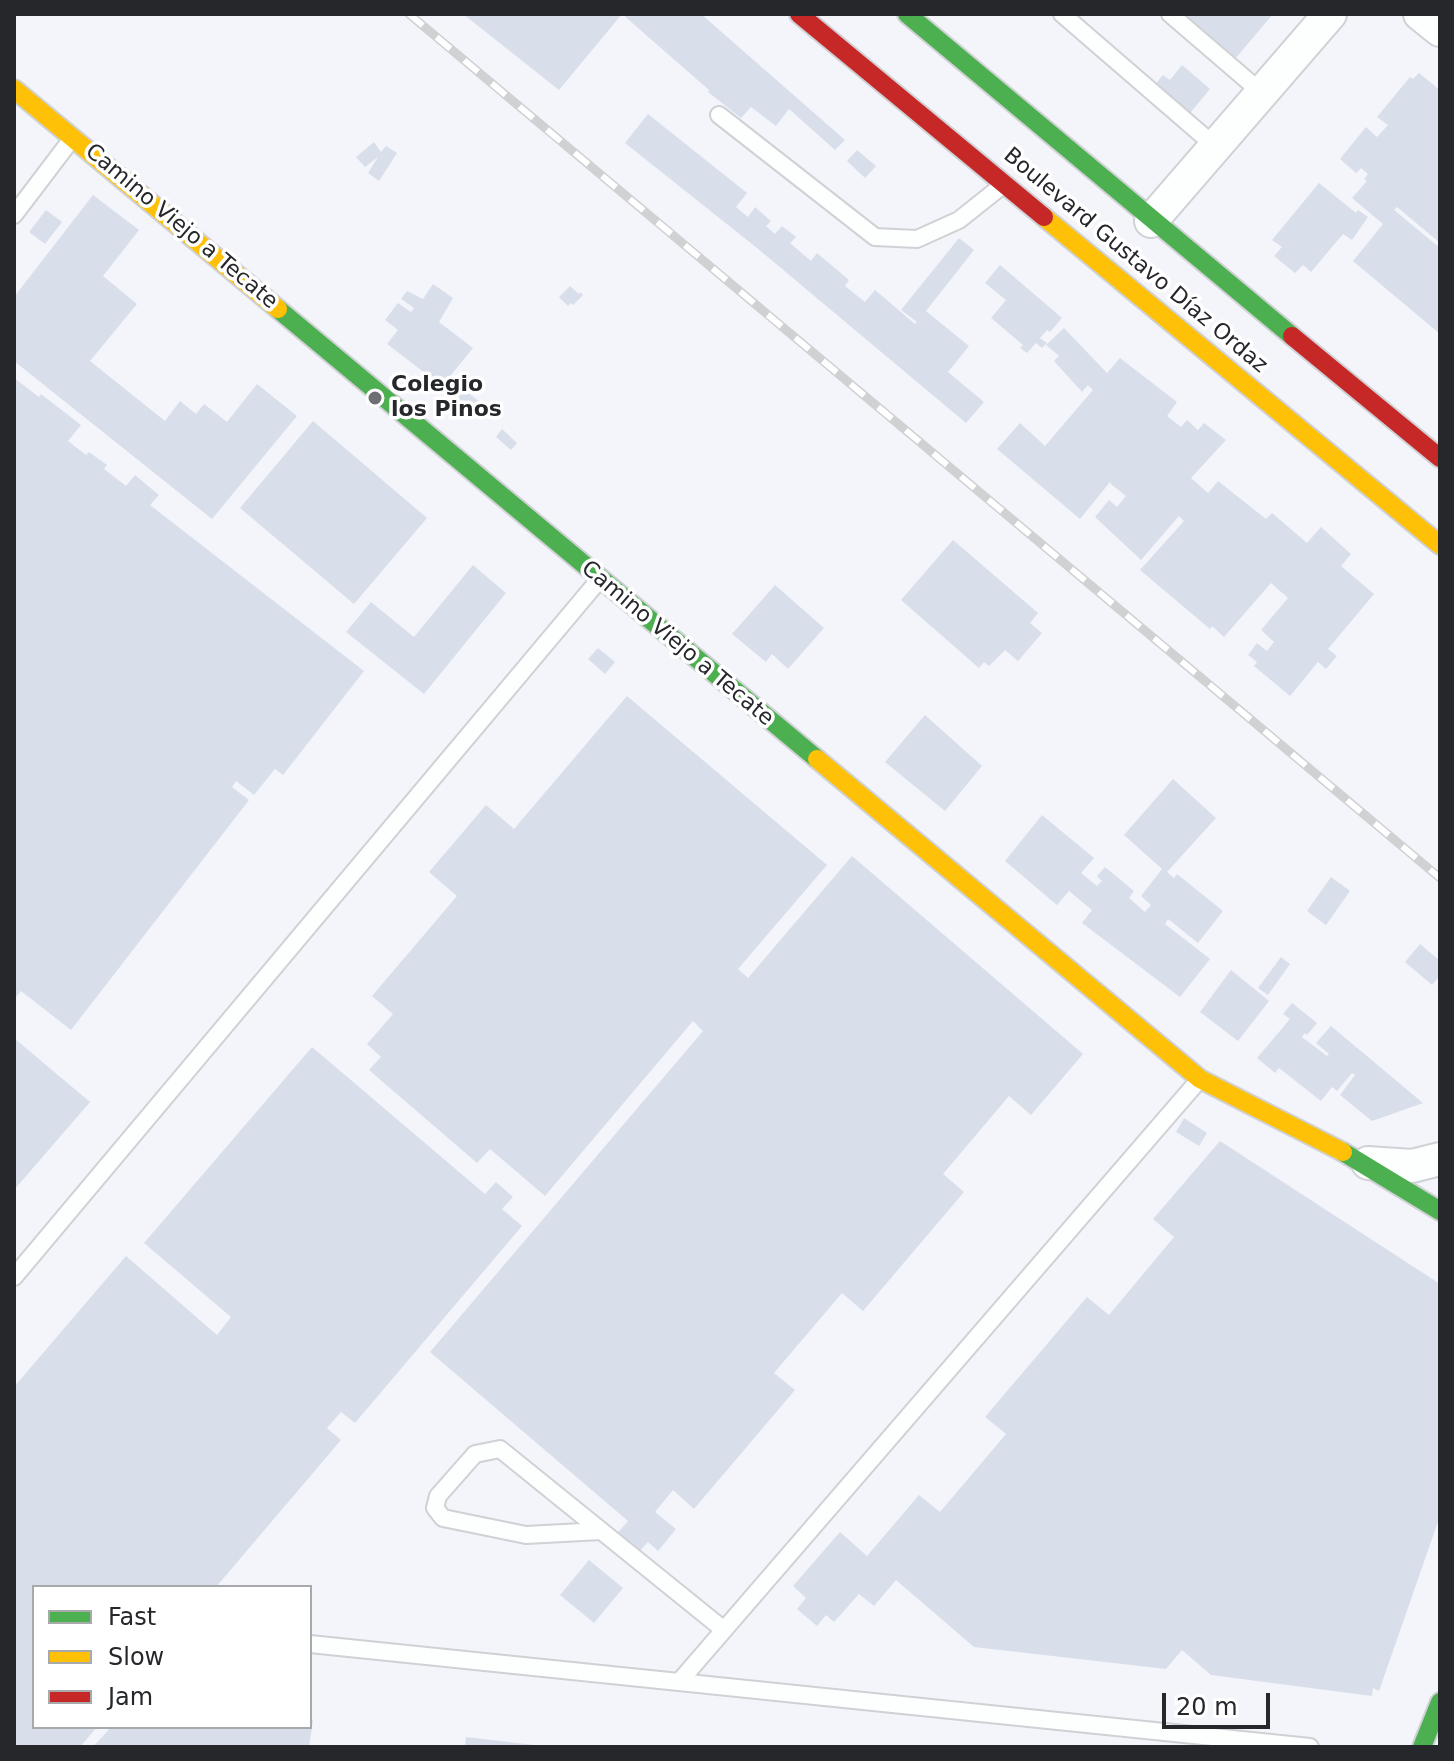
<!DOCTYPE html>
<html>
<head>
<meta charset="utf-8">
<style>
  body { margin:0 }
  #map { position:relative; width:1454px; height:1761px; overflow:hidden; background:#f3f5fa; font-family:"DejaVu Sans",sans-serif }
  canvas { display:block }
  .frame { position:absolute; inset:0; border:16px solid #25272b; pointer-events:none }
  .legend { position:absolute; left:32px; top:1585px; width:280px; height:144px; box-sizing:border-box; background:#fff; border:2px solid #a8a9aa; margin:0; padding:10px 14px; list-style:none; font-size:24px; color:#25272b }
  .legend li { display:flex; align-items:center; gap:16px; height:40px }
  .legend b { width:40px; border:2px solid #a8a9aa }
  .scale { position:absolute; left:1162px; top:1693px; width:108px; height:36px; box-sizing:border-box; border:4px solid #25272b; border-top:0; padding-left:10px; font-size:24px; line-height:28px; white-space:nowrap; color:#25272b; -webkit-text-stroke:6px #fff; paint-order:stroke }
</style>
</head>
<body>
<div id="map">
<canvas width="1454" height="1761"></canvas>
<div class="frame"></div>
<ul class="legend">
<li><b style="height:10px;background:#4caf50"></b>Fast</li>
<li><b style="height:10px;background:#ffc107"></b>Slow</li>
<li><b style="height:10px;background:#c62828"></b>Jam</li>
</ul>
<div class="scale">20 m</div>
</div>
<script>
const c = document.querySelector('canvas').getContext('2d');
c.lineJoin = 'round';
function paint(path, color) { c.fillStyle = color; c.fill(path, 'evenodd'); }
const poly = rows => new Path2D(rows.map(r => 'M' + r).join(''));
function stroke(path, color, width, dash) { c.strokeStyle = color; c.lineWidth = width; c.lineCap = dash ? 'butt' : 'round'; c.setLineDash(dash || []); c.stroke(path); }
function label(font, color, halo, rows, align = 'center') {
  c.font = font + ' "DejaVu Sans",sans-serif'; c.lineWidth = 7; c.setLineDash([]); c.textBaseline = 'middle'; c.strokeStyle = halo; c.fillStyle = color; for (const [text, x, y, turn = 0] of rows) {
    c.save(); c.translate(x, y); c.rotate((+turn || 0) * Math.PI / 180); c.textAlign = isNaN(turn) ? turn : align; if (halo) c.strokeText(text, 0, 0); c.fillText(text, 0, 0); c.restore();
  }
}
const building = poly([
  [463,14,622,14,559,90],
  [622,14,701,14,845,140,835,150,789,109,776,126,751,107,741,118,708,92,709,90],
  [1181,14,1273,14,1235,59],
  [1182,65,1210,89,1186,118,1151,89,1163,75,1170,80],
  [1419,73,1440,90,1440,243,1397,207,1394,210,1440,248,1440,334,1353,261,1383,224,1352,198,1367,181,1364,179,1368,174,1361,168,1356,173,1340,159,1366,127,1377,137,1388,125,1377,117,1410,77,1413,79],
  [648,114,747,193,736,207,748,217,755,207,771,221,766,226,775,234,782,226,796,237,790,243,811,261,817,253,849,280,845,286,865,302,875,290,915,324,917,322,901,310,959,238,974,250,926,311,969,346,948,372,984,402,966,423,757,248,625,143],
  [374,142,381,152,386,146,397,153,379,181,368,173,378,157,365,167,356,157],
  [857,150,876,166,865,178,847,161],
  [1319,183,1356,213,1358,210,1368,217,1352,240,1343,234,1311,272,1303,265,1295,273,1274,256,1282,247,1272,240],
  [93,195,139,230,103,276,137,304,90,361,165,421,180,401,196,414,204,404,227,422,257,384,297,416,212,519,14,361,14,297],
  [46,210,62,222,45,244,29,232],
  [1000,265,1062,318,1050,332,1047,330,1040,338,1047,343,1042,348,1036,343,1027,353,1020,348,1023,345,991,318,1006,300,985,283],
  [433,284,453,298,439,322,473,348,442,386,387,344,398,330,385,320,398,303,411,312,414,308,401,299,407,291,423,299],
  [570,286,579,294,581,292,583,295,573,305,571,303,568,306,559,297],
  [1064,328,1107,373,1120,358,1177,402,1167,416,1181,427,1187,420,1198,430,1204,423,1226,440,1191,478,1208,493,1218,481,1266,519,1272,513,1307,543,1321,527,1351,554,1341,566,1374,594,1328,649,1337,656,1326,669,1318,662,1290,696,1254,666,1257,662,1248,655,1257,643,1267,651,1274,642,1261,630,1288,598,1271,583,1224,637,1212,626,1210,629,1140,570,1184,521,1179,516,1141,560,1095,517,1109,500,1117,507,1126,496,1111,484,1110,482,1080,519,997,449,1020,423,1045,446,1093,390,1088,385,1082,392,1054,361,1059,356,1046,345],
  [14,378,39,397,41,394,81,425,68,441,86,455,89,452,107,465,104,469,126,486,135,475,159,495,150,505,364,671,283,775,275,769,254,795,236,781,232,787,249,800,71,1030,21,991,14,999],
  [458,385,485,406,474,419,448,397],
  [313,421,427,518,354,604,240,508],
  [502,429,517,443,511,450,496,437],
  [953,540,1038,613,1030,623,1042,633,1018,661,1005,650,989,666,984,662,979,668,901,600],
  [473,565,506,593,424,694,346,632,371,602,414,637],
  [775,585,824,628,788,669,772,654,766,662,732,634],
  [598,648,615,662,605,674,588,659],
  [627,696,827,865,738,969,748,978,852,856,1083,1054,1031,1115,1009,1096,943,1174,964,1192,863,1311,842,1293,774,1373,795,1390,694,1509,673,1490,655,1512,676,1529,658,1551,648,1542,637,1554,615,1536,628,1521,430,1352,703,1031,693,1021,545,1196,490,1149,477,1163,369,1070,381,1057,367,1044,393,1014,372,996,457,896,429,872,486,805,514,829],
  [925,715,982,766,945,811,885,762],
  [1173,779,1216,818,1167,872,1174,878,1177,874,1223,911,1198,943,1168,919,1165,924,1210,959,1180,997,1082,923,1092,910,1069,891,1057,905,1005,861,1042,815,1094,858,1081,873,1097,886,1102,881,1097,876,1105,867,1134,891,1129,898,1145,912,1151,905,1141,896,1162,869,1124,835],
  [1331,877,1350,891,1326,925,1307,911],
  [1420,944,1440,961,1440,976,1432,985,1405,962],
  [1281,957,1290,964,1268,995,1258,988],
  [1231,970,1269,1001,1238,1041,1200,1012],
  [1292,1003,1317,1023,1307,1035,1305,1033,1302,1037,1327,1056,1329,1054,1316,1043,1331,1026,1423,1103,1372,1121,1340,1095,1355,1075,1352,1073,1337,1091,1332,1087,1321,1101,1279,1068,1275,1073,1257,1058,1290,1019,1283,1014],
  [14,1038,90,1102,14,1190],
  [312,1047,485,1194,496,1182,513,1197,502,1209,522,1226,355,1423,341,1412,327,1428,341,1440,216,1587,34,1587,34,1727,97,1727,80,1747,14,1747,14,1387,126,1256,217,1335,231,1317,144,1243],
  [1184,1118,1207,1133,1199,1146,1176,1132],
  [1220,1141,1440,1284,1440,1516,1379,1691,1373,1688,1372,1696,1211,1675,1182,1650,1166,1669,974,1647,896,1580,874,1606,859,1594,834,1622,826,1615,817,1626,797,1609,806,1598,793,1586,840,1532,867,1556,919,1495,940,1512,1006,1434,985,1417,1087,1297,1109,1315,1174,1237,1153,1219],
  [589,1560,623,1588,594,1623,560,1595],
  [310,1720,313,1720,309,1747,93,1747,111,1727,310,1727],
  [466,1737,534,1745,534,1747,465,1747]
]);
const lane = poly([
  [1062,14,1216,147],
  [1170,14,1262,93],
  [719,115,875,237,917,239,959,220,1003,185],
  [14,215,71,140],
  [14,1277,599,580],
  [601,1531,526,1535,443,1518,435,1508,438,1496,475,1454,500,1449,724,1630],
  [310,1644,1310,1747],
  [679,1682,1199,1080]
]);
const street = poly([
  [1420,14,1440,30],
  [1151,221,1330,14],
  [1368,1163,1412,1166,1440,1159]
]);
const fast = poly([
  [907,14,1292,336],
  [278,309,817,759],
  [1343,1152,1440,1211],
  [1422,1747,1440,1702]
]);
const slow = poly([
  [14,89,278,309],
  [1044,217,1440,545],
  [817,759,1200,1079,1343,1152]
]);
const jam = poly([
  [799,14,1044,217],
  [1292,336,1440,458]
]);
const rail = poly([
  [409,14,1440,878]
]);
const markers = [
  [375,398,8,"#6d6f73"]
];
const streetNames = [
  ["Camino Viejo a Tecate",181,227,40],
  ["Boulevard Gustavo Díaz Ordaz",1135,261,40],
  ["Camino Viejo a Tecate",677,644,40]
];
const poiNames = [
  ["Colegio",391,385],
  ["los Pinos",391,410]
];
paint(building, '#d9deeb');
stroke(lane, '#cfd1d5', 20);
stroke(street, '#cfd1d5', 36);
stroke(fast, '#cfd1d5', 22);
stroke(slow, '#cfd1d5', 22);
stroke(jam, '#cfd1d5', 22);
stroke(lane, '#fdfefe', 16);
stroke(street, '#fdfefe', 32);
stroke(fast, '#4caf50', 18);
stroke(slow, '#ffc107', 18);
stroke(jam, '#c62828', 18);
stroke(rail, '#d0d1d3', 9);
stroke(rail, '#fff', 6, [18]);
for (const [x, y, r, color] of markers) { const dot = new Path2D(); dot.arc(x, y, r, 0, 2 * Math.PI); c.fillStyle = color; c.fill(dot); stroke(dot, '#fff', 3); }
label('22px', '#25272b', '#fff', streetNames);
label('bold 22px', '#25272b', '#fff', poiNames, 'left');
</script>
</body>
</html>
